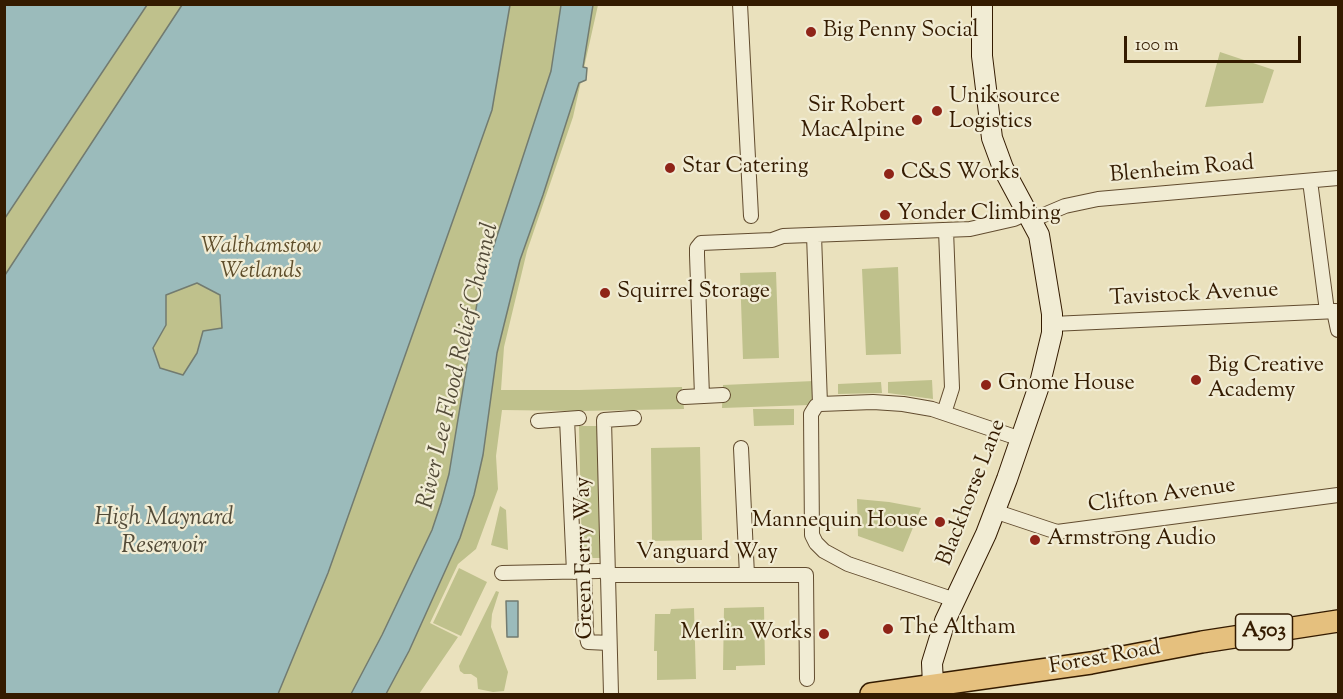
<!DOCTYPE html>
<html>
<head>
<meta charset="utf-8">
<style>
  body { margin:0 }
  #map { position:relative; width:1343px; height:699px; overflow:hidden; background:#eae1bd; font-family:"Sorts Mill Goudy",serif }
  canvas { display:block }
  .frame { position:absolute; inset:0; border:6px solid #341b00; pointer-events:none }
  .scale { position:absolute; left:1124px; top:36px; width:177px; height:27px; box-sizing:border-box; border:3px solid #341b00; border-top:0; padding-left:8px; font-size:18px; line-height:21px; white-space:nowrap; color:#341b00; -webkit-text-stroke:4px #f1ecd4; paint-order:stroke }
</style>
</head>
<body>
<div id="map">
<canvas width="1343" height="699"></canvas>
<div class="frame"></div>
<div class="scale">100 m</div>
</div>
<script>
const c = document.querySelector('canvas').getContext('2d');
c.lineJoin = 'round';
function paint(path, color) { c.fillStyle = color; c.fill(path, 'evenodd'); }
const poly = rows => new Path2D(rows.map(r => 'M' + r).join(''));
function stroke(path, color, width, dash) { c.strokeStyle = color; c.lineWidth = width; c.lineCap = dash ? 'butt' : 'round'; c.setLineDash(dash || []); c.stroke(path); }
function label(font, color, halo, rows, align = 'center') {
  c.font = font + ' "Sorts Mill Goudy",serif'; c.lineWidth = 4.5; c.setLineDash([]); c.textBaseline = 'middle'; c.strokeStyle = halo; c.fillStyle = color; for (const [text, x, y, turn = 0] of rows) {
    c.save(); c.translate(x, y); c.rotate((+turn || 0) * Math.PI / 180); c.textAlign = isNaN(turn) ? turn : align; if (halo) c.strokeText(text, 0, 0); c.fillText(text, 0, 0); c.restore();
  }
}
const green = poly([
  [4,5,598,5,573,117,527,251,504,347,501,390,579,390,682,387,684,409,580,411,502,410,496,456,498,489,476,549,458,564,430,623,458,637,419,694,5,694],
  [1220,52,1274,70,1263,103,1205,107],
  [898,267,901,354,866,355,862,269],
  [776,272,779,358,743,359,740,273],
  [932,380,933,399,888,393,888,382],
  [814,381,813,399,809,405,722,408,723,385],
  [881,382,882,393,838,394,838,384],
  [753,409,794,409,794,425,754,426],
  [579,426,597,426,600,558,582,558],
  [700,447,702,540,652,541,651,448],
  [857,499,889,502,921,508,903,552,858,536],
  [500,506,506,510,508,550,491,545],
  [459,568,487,582,461,636,433,623],
  [496,591,499,592,492,614,491,627,508,672,504,691,493,692,478,689,477,678,471,674,464,674,460,671,459,666],
  [764,607,765,665,736,666,736,670,723,670,724,608],
  [694,608,696,679,657,680,657,651,654,651,655,614,670,614,671,609]
]);
const water = poly([
  [5,4,147,5,5,218,4,5,5,4],
  [182,5,510,5,492,110,328,573,278,694,5,694,5,275,182,5],
  [197,283,220,295,222,328,203,331,197,353,183,375,160,368,153,348,166,325,166,295,197,283],
  [561,5,593,5,583,67,587,68,586,80,579,83,543,195,520,260,497,353,483,455,474,495,460,538,409,651,386,694,351,694,382,635,432,530,441,503,449,474,479,291,551,71,561,5],
  [506,601,518,601,518,637,507,637,506,601]
]);
const street = poly([
  [740,4,751,216],
  [1310,181,1327,311],
  [1032,220,1065,206,1098,199,1338,178],
  [814,235,820,404],
  [1334,311,1338,330],
  [1052,324,1338,311],
  [702,396,697,255,697,248,701,243,772,240,783,236,970,229,1014,219,1027,213],
  [684,397,723,395],
  [944,413,952,388,946,230],
  [567,419,574,572],
  [538,421,579,418],
  [741,448,747,575],
  [994,511,1057,532,1338,495],
  [584,572,586,632,588,642,609,643],
  [502,573,599,571],
  [607,575,806,575,807,679],
  [955,600,848,564,824,551,816,543,812,535,811,414,816,406,820,404,873,402,903,404,932,409,1021,439],
  [611,694,604,420,634,418]
]);
const secondary = poly([
  [933,685,932,663,945,621,986,534,1007,479,1040,383,1052,333,1052,314,1039,235,1003,168,992,138,982,56,982,4]
]);
const primary = poly([
  [871,694,1091,663,1202,642,1338,621]
]);
const markers = [
  [811,32,6,"#8f2418"],
  [937,111,6,"#8f2418"],
  [917,120,6,"#8f2418"],
  [670,168,6,"#8f2418"],
  [889,174,6,"#8f2418"],
  [885,215,6,"#8f2418"],
  [605,293,6,"#8f2418"],
  [1196,380,6,"#8f2418"],
  [986,385,6,"#8f2418"],
  [940,522,6,"#8f2418"],
  [1035,540,6,"#8f2418"],
  [888,629,6,"#8f2418"],
  [824,634,6,"#8f2418"]
];
const shields = [
  [1264,632,57]
];
const shieldNames = [
  ["A503",1264,632]
];
const poiNames = [
  ["Big Penny Social",823,32],
  ["Uniksource",949,98],
  ["Logistics",949,123],
  ["Sir Robert",905,107,"right"],
  ["MacAlpine",905,132,"right"],
  ["Star Catering",682,168],
  ["C&S Works",901,174],
  ["Yonder Climbing",897,215],
  ["Squirrel Storage",617,293],
  ["Big Creative",1208,367],
  ["Academy",1208,392],
  ["Gnome House",998,385],
  ["Mannequin House",928,522,"right"],
  ["Armstrong Audio",1047,540],
  ["The Altham",900,629],
  ["Merlin Works",812,634,"right"]
];
const streetNames = [
  ["Blenheim Road",1182,171,-5],
  ["Tavistock Avenue",1194,296,-3],
  ["Blackhorse Lane",973,493,-69],
  ["Clifton Avenue",1162,497,-8],
  ["Vanguard Way",707,554],
  ["Green Ferry Way",586,558,-91],
  ["Forest Road",1105,659,-10]
];
const parkNames = [
  ["Walthamstow",261,248],
  ["Wetlands",261,273]
];
const waterNames = [
  ["River Lee Flood Relief Channel",460,366,-77],
  ["High Maynard",164,520],
  ["Reservoir",164,548]
];
paint(green, '#bfc18c');
paint(water, '#9bbbbb');
stroke(water, '#727b70', 1.5);
stroke(street, '#624c2f', 16);
stroke(secondary, '#341b00', 22);
stroke(primary, '#341b00', 24);
stroke(street, '#f1ecd4', 14);
stroke(secondary, '#f1ecd4', 20);
stroke(primary, '#e5c07e', 21);
for (const [x, y, r, color] of markers) { const dot = new Path2D(); dot.arc(x, y, r, 0, 2 * Math.PI); c.fillStyle = color; c.fill(dot); stroke(dot, '#f1ecd4', 2); }
for (const [x, y, w] of shields) { const box = new Path2D(); box.roundRect(x - w / 2, y - 18, w, 36, 4.5); c.fillStyle = '#f1ecd4'; c.fill(box); stroke(box, '#341b00', 1.5); }
label('bold 21px', '#341b00', null, shieldNames);
label('22px', '#341b00', '#f1ecd4', poiNames, 'left');
label('22px', '#341b00', '#f1ecd4', streetNames);
label('italic 22px', '#5e4d2a', '#f1ecd4', parkNames);
label('italic 24px', '#534b38', '#f1ecd4', waterNames);
</script>
</body>
</html>
